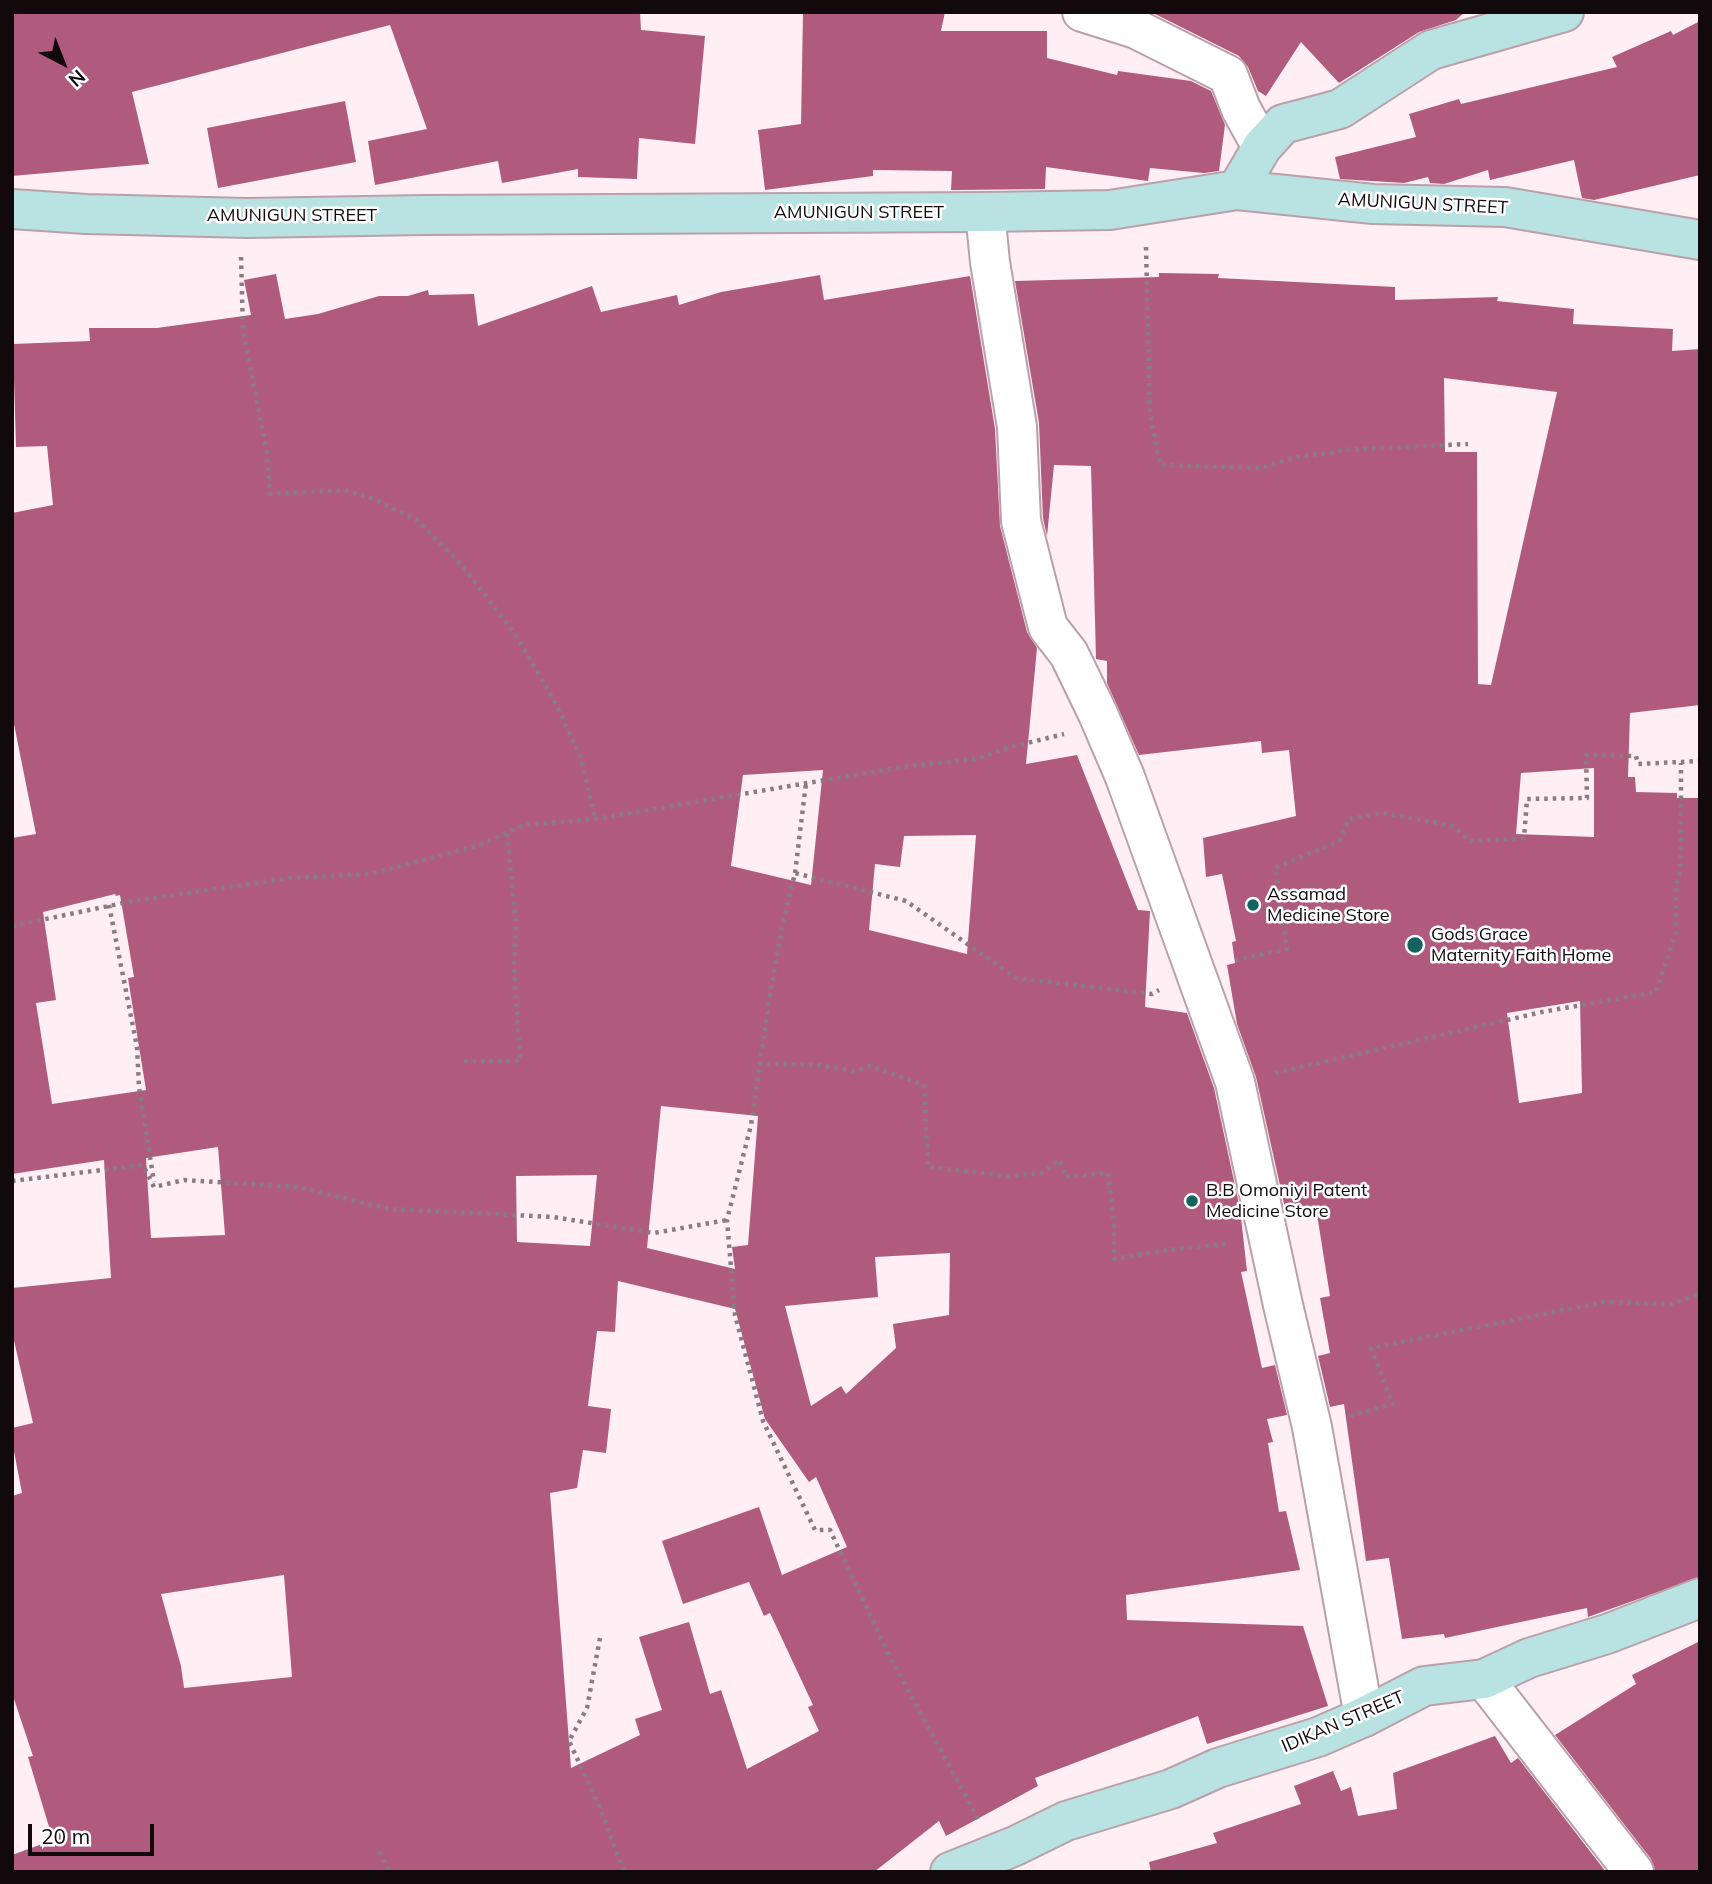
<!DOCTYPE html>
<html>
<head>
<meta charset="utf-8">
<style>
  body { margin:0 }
  #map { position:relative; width:1712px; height:1884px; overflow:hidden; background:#ffeff4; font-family:Mulish,sans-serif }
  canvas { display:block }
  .frame { position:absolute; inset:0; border:14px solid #11090c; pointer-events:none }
  .north { position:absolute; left:28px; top:28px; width:70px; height:70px; -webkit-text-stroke:5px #fff; paint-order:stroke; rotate:138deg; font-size:19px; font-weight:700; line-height:28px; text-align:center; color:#11090c }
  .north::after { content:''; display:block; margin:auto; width:24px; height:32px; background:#11090c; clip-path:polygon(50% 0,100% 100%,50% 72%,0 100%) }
  .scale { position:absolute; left:28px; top:1824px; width:126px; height:32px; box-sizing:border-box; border:4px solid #11090c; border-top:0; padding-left:9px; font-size:21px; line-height:24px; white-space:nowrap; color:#11090c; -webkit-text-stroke:5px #fff; paint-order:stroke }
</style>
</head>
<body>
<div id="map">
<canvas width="1712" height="1884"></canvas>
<div class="frame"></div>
<div class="north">N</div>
<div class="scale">20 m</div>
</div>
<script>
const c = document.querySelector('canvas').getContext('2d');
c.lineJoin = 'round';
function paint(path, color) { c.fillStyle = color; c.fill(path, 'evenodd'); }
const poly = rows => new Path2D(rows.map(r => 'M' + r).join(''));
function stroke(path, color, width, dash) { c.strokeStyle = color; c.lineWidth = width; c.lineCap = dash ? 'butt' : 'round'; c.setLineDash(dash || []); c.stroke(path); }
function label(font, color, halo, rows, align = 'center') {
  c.font = font + ' Mulish,sans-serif'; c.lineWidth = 5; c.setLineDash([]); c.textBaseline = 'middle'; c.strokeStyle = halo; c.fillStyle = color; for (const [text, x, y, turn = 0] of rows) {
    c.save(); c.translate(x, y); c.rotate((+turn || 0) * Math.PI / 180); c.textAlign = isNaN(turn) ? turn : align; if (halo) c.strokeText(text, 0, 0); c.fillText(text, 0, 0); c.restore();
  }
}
const building = poly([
  [12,12,640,12,641,30,705,36,695,144,639,138,637,179,578,177,578,169,502,183,498,161,375,185,368,141,427,129,390,25,132,92,149,164,12,176],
  [803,12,945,12,941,31,1047,31,1047,58,1117,75,1118,71,1191,81,1211,91,1225,125,1219,171,1204,173,1150,168,1148,181,1046,167,1045,189,957,190,951,190,952,171,873,170,873,176,765,190,758,130,801,124],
  [1151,12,1465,12,1456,20,1419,32,1339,83,1301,42,1266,96,1258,91,1248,67,1239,56],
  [1700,21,1700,175,1594,200,1582,198,1574,160,1490,180,1488,170,1444,184,1430,183,1428,177,1404,183,1340,179,1335,157,1416,137,1409,114,1459,99,1461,104,1617,67,1612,57,1671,31,1673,35],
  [345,101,356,162,218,188,207,128],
  [1159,273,1219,274,1218,278,1395,287,1395,300,1498,297,1497,301,1574,309,1573,324,1673,329,1672,351,1700,349,1700,705,1630,713,1628,777,1635,777,1636,792,1677,793,1677,798,1700,798,1700,1577,1588,1617,1587,1608,1445,1638,1444,1634,1402,1639,1389,1558,1366,1561,1344,1404,1330,1407,1318,1356,1330,1353,1320,1298,1330,1296,1316,1208,1285,1208,1256,1077,1237,1024,1227,965,1235,963,1232,942,1236,941,1222,874,1206,877,1203,838,1296,816,1289,750,1262,753,1261,741,1139,755,1107,683,1107,661,1096,659,1091,466,1054,465,1047,536,1043,518,1039,423,1015,281,1159,277],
  [1444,378,1557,392,1491,685,1478,684,1477,452,1445,452],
  [1594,768,1594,837,1516,834,1521,773],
  [1580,1001,1582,1093,1519,1103,1507,1013],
  [276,274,285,319,318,314,379,296,408,296,428,290,429,295,474,294,478,326,592,286,601,312,677,295,679,305,721,292,820,275,824,300,970,276,995,429,1000,526,1027,632,1037,648,1026,764,1077,755,1138,910,1150,911,1145,1007,1187,1013,1214,1088,1240,1209,1247,1271,1241,1272,1262,1368,1275,1365,1287,1415,1267,1419,1273,1442,1268,1443,1279,1512,1286,1511,1300,1570,1126,1595,1127,1620,1303,1626,1328,1706,1207,1744,1198,1716,1035,1778,1038,1786,946,1836,939,1821,874,1872,12,1872,12,1855,53,1840,28,1757,33,1756,12,1693,12,1496,22,1493,12,1441,12,1428,33,1423,12,1332,12,1288,111,1278,104,1160,12,1174,12,838,36,834,12,714,12,513,53,505,47,446,16,447,13,344,90,341,89,328,157,328,251,315,244,280],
  [823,770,811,885,731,866,743,775],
  [976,835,967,954,869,930,875,864,900,867,904,836],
  [115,894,116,896,120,895,134,977,128,978,146,1090,52,1104,36,1003,56,1000,43,912],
  [661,1106,758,1116,748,1245,732,1247,735,1269,647,1248],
  [218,1147,225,1235,151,1238,146,1158],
  [597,1175,590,1246,517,1242,516,1176],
  [950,1253,949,1315,893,1324,896,1348,846,1394,841,1386,811,1406,785,1306,878,1297,875,1257],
  [618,1281,735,1309,765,1419,809,1482,816,1477,847,1547,782,1575,759,1507,662,1541,683,1604,749,1582,764,1616,770,1613,813,1705,808,1707,819,1731,747,1769,721,1690,710,1694,689,1622,639,1637,662,1710,635,1719,640,1735,571,1768,550,1493,577,1488,583,1450,606,1453,611,1409,588,1406,597,1331,615,1332],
  [284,1575,292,1677,184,1688,181,1666,161,1594],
  [1700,1641,1700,1872,1655,1872,1651,1859,1555,1735,1636,1684,1632,1675],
  [1495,1736,1511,1763,1518,1758,1606,1872,1151,1872,1149,1862,1217,1843,1213,1833,1301,1804,1294,1786,1333,1771,1341,1791,1351,1787,1358,1816,1397,1809,1393,1773]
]);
const path = poly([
  [1146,247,1150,413,1160,465,1261,468,1301,456,1334,453,1341,450,1468,444],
  [241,257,243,330,267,453,270,494,344,490,369,497,417,520,462,565,517,637,557,706,581,758,595,819],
  [795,873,806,783],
  [109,905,137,1047,139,1087,154,1182],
  [12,926,133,901,290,878,370,874,477,846,524,825,595,819,902,767,981,758,1003,749,1064,734],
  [1235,960,1287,949,1275,868,1339,841,1349,819,1383,813,1453,826,1470,841,1524,838,1527,799,1587,798,1586,755,1636,756,1638,764,1700,761],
  [464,1061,520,1061,514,965,516,925,507,832],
  [758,1064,818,1065,854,1071,870,1066,924,1085,928,1167,1008,1176,1041,1173,1060,1160,1065,1177,1108,1173,1114,1221,1114,1259,1167,1250,1227,1244],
  [1275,1073,1542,1012,1656,992,1676,932,1676,885,1681,868,1681,763],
  [12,1181,143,1165,154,1187,184,1180,298,1187,389,1209,553,1217,654,1233,727,1220],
  [1350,1416,1393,1404,1371,1348,1605,1302,1671,1304,1700,1294],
  [600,1638,587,1708,569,1741,599,1806,624,1872],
  [978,1819,887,1651,830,1530,815,1530,763,1421,735,1315,727,1220,751,1125,769,1001,782,927,795,873,906,901,1016,978,1152,994,1159,990],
  [379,1852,390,1872]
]);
const street = poly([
  [1082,12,1136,29,1228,75,1241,109,1262,147],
  [985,212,990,262,1017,427,1021,521,1048,627,1069,654,1098,714,1125,777,1235,1082,1283,1305,1312,1427,1364,1717],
  [1484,1679,1634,1872]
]);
const secondary = poly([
  [1237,190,1262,147,1283,124,1340,109,1431,50,1564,12],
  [12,209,86,214,247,218,425,215,985,212,1110,210,1237,190,1373,204,1505,207,1700,240],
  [950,1872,1015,1846,1066,1821,1171,1789,1218,1768,1318,1737,1364,1717,1424,1686,1484,1679,1529,1658,1607,1634,1700,1598]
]);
const markers = [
  [1253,905,7,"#136361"],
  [1415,945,9,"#136361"],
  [1192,1201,7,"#136361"]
];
const streetNames = [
  ["AMUNIGUN STREET",1423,204,3],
  ["AMUNIGUN STREET",859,213],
  ["AMUNIGUN STREET",292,216],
  ["IDIKAN STREET",1343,1722,-23]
];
const poiNames = [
  ["Assamad",1267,895],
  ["Medicine Store",1267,916],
  ["Gods Grace",1431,935],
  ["Maternity Faith Home",1431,956],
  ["B.B Omoniyi Patent",1206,1191],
  ["Medicine Store",1206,1212]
];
paint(building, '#b05b7e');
stroke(street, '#baa0a9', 42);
stroke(secondary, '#baa0a9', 42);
stroke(path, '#887c80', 4.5, [3.5, 5]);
stroke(street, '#fff', 38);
stroke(secondary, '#b9e2e2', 38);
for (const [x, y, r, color] of markers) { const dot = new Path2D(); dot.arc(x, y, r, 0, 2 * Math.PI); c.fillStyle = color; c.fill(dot); stroke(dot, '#fff', 2.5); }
label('18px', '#11090c', '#fff', streetNames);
label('18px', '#11090c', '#fff', poiNames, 'left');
</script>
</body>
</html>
